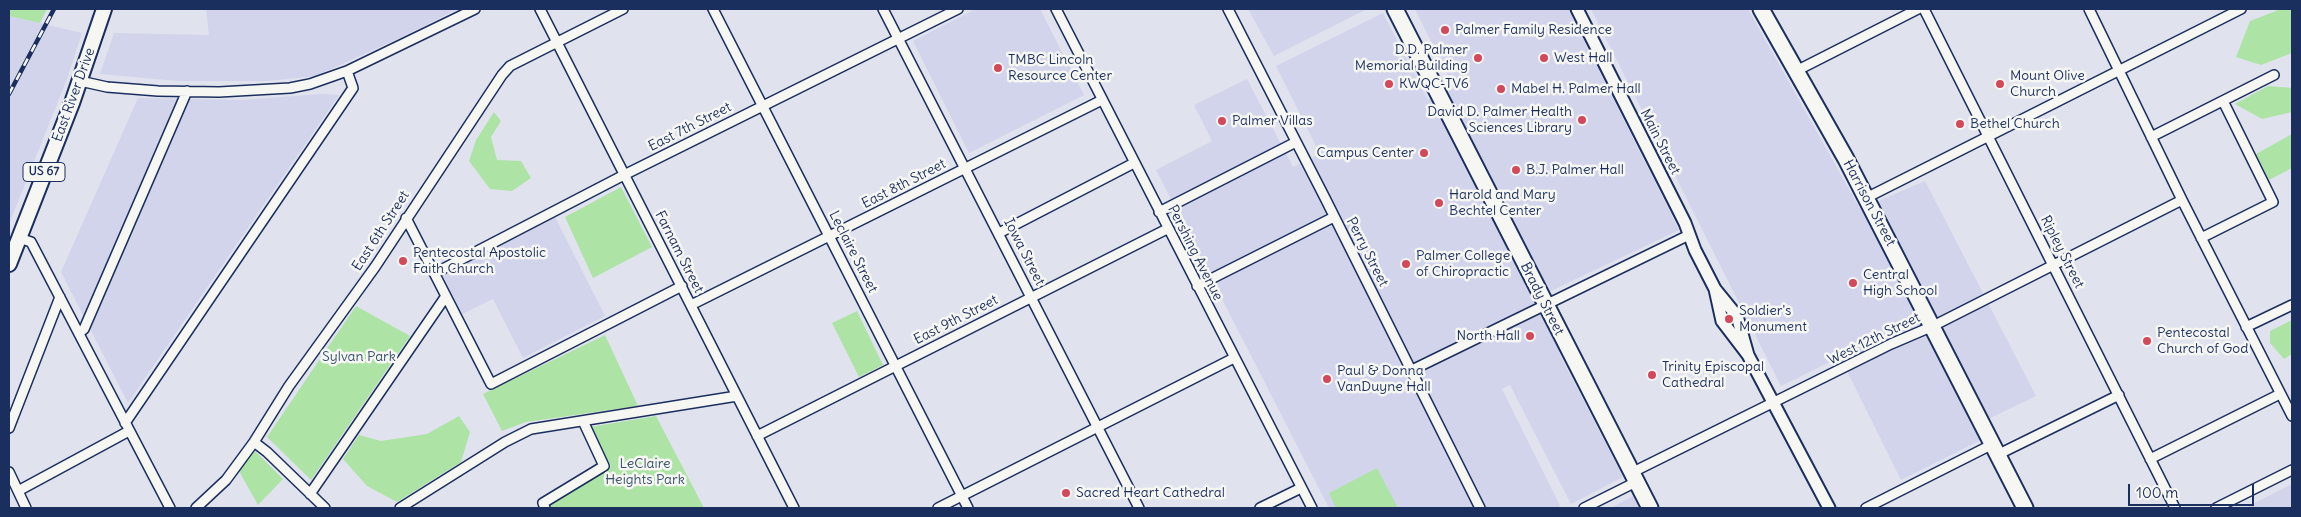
<!DOCTYPE html>
<html>
<head>
<meta charset="utf-8">
<style>
  body { margin:0 }
  #map { position:relative; width:2301px; height:517px; overflow:hidden; background:#e0e2ee; font-family:Delius,sans-serif }
  canvas { display:block }
  .frame { position:absolute; inset:0; border:10px solid #1b2f5e; pointer-events:none }
  .scale { position:absolute; left:2128px; top:484px; width:126px; height:22px; box-sizing:border-box; border:2px solid #1b2f5e; border-top:0; padding-left:6px; font-size:15px; line-height:18px; white-space:nowrap; color:#1b2f5e; -webkit-text-stroke:4px #f6f6f2; paint-order:stroke }
</style>
</head>
<body>
<div id="map">
<canvas width="2301" height="517"></canvas>
<div class="frame"></div>
<div class="scale">100 m</div>
</div>
<script>
const c = document.querySelector('canvas').getContext('2d');
c.lineJoin = 'round';
function paint(path, color) { c.fillStyle = color; c.fill(path, 'evenodd'); }
const poly = rows => new Path2D(rows.map(r => 'M' + r).join(''));
function stroke(path, color, width, dash) { c.strokeStyle = color; c.lineWidth = width; c.lineCap = dash ? 'butt' : 'round'; c.setLineDash(dash || []); c.stroke(path); }
function label(font, color, halo, rows, align = 'center') {
  c.font = font + ' Delius,sans-serif'; c.lineWidth = 5; c.setLineDash([]); c.textBaseline = 'middle'; c.strokeStyle = halo; c.fillStyle = color; for (const [text, x, y, turn = 0] of rows) {
    c.save(); c.translate(x, y); c.rotate((+turn || 0) * Math.PI / 180); c.textAlign = isNaN(turn) ? turn : align; if (halo) c.strokeText(text, 0, 0); c.fillText(text, 0, 0); c.restore();
  }
}
const built = poly([
  [206,9,458,9,404,36,316,76,268,81,179,81,100,74,114,33,209,35],
  [976,9,1040,9,1084,95,969,153,913,41],
  [1248,9,1367,9,1274,56],
  [1415,9,1568,9,1679,230,1536,298,1562,359,1623,477,1571,504,1510,385,1502,389,1560,506,1555,508,1329,508,1156,170,1212,141,1194,105,1247,79,1293,167,1320,154,1276,66,1383,13,1428,100,1454,88],
  [1591,9,1748,9,1860,209,1925,181,2036,396,1978,424,1985,438,1901,480,1840,357,1781,386],
  [9,16,82,33,67,79,9,224],
  [321,94,339,95,128,403,61,272,138,98,241,100],
  [555,217,605,316,523,358,493,299,462,314,442,274],
  [2292,484,2292,508,2244,508,2245,508],
  [1633,496,1639,508,1611,508]
]);
const green = poly([
  [9,9,47,9,40,23,9,16],
  [2281,9,2292,9,2292,53,2261,65,2236,57,2250,21],
  [2268,86,2292,88,2292,112,2262,119,2235,104],
  [494,112,501,121,491,137,497,160,521,161,531,178,512,191,490,189,469,161,476,140],
  [2292,134,2292,168,2269,180,2256,154],
  [621,187,652,247,593,278,565,217],
  [356,306,410,336,311,480,267,437],
  [857,311,883,365,859,377,832,323],
  [2292,320,2292,354,2284,359,2270,343,2270,331],
  [605,335,638,406,526,422,502,431,483,394],
  [459,416,470,432,461,462,397,502,367,486,343,459,359,435,381,441,427,434],
  [656,416,704,508,551,508,550,506,611,466,590,427],
  [255,451,283,479,258,505,239,471],
  [1377,468,1398,508,1336,508,1329,493]
]);
const street = poly([
  [540,9,794,508],
  [713,9,968,508],
  [883,9,1139,508],
  [1056,9,1312,508],
  [1228,9,1325,198,1480,508],
  [1924,9,2175,508],
  [2089,9,2182,200,2292,416],
  [1796,71,1918,9],
  [80,81,107,87,158,91,219,92,290,88,310,84,347,71,475,9],
  [2151,137,2274,75],
  [1866,198,2241,9],
  [1159,212,1296,142],
  [406,218,491,384,682,286],
  [999,233,1134,163],
  [19,238,31,242,170,508],
  [2201,238,2273,202,2223,101],
  [435,273,624,175,958,9],
  [1197,286,1334,217],
  [691,305,1102,100],
  [2246,327,2292,305],
  [79,333,84,329,187,91],
  [1412,370,1689,235],
  [125,423,353,88,347,71],
  [9,428,60,297],
  [757,436,1167,229],
  [254,442,267,452,325,508],
  [1997,455,2119,395],
  [2150,459,2280,394],
  [9,472,26,508],
  [1631,473,1891,344,1933,326,2182,200],
  [18,491,129,431],
  [310,494,446,296],
  [196,508,226,480,254,442,289,386,375,267,502,75,510,66,623,9],
  [400,508,505,442,531,429,737,396],
  [545,508,543,503,604,466,583,421],
  [938,508,1234,358],
  [1260,508,1301,488],
  [1584,508,1636,482],
  [1866,508,1993,444],
  [2216,508,2292,470]
]);
const secondary = poly([
  [1577,9,1685,223,1695,250,1715,289],
  [1748,355,1737,316,1715,289,1722,321,1748,355,1829,508]
]);
const primary = poly([
  [9,264,72,103,104,9]
]);
const highway = poly([
  [1395,9,1650,508],
  [1761,9,1846,159,2025,508]
]);
const rail = poly([
  [9,94,54,9]
]);
const markers = [
  [1445,30,5,"#d1495b"],
  [1478,58,5,"#d1495b"],
  [1544,58,5,"#d1495b"],
  [998,68,5,"#d1495b"],
  [1389,84,5,"#d1495b"],
  [2000,84,5,"#d1495b"],
  [1501,89,5,"#d1495b"],
  [1582,120,5,"#d1495b"],
  [1222,121,5,"#d1495b"],
  [1960,124,5,"#d1495b"],
  [1424,153,5,"#d1495b"],
  [1516,170,5,"#d1495b"],
  [1439,203,5,"#d1495b"],
  [403,261,5,"#d1495b"],
  [1406,264,5,"#d1495b"],
  [1853,283,5,"#d1495b"],
  [1729,319,5,"#d1495b"],
  [1530,336,5,"#d1495b"],
  [2147,341,5,"#d1495b"],
  [1652,375,5,"#d1495b"],
  [1327,379,5,"#d1495b"],
  [1066,493,5,"#d1495b"]
];
const shields = [
  [44,172,42]
];
const shieldNames = [
  ["US 67",44,172]
];
const poiNames = [
  ["Palmer Family Residence",1455,30],
  ["D.D. Palmer",1468,50,"right"],
  ["Memorial Building",1468,66,"right"],
  ["West Hall",1554,58],
  ["TMBC Lincoln",1008,60],
  ["Resource Center",1008,76],
  ["Mount Olive",2010,76],
  ["Church",2010,92],
  ["KWQC-TV6",1399,84],
  ["Mabel H. Palmer Hall",1511,89],
  ["David D. Palmer Health",1572,112,"right"],
  ["Sciences Library",1572,128,"right"],
  ["Palmer Villas",1232,121],
  ["Bethel Church",1970,124],
  ["Campus Center",1414,153,"right"],
  ["B.J. Palmer Hall",1526,170],
  ["Harold and Mary",1449,195],
  ["Bechtel Center",1449,211],
  ["Pentecostal Apostolic",413,253],
  ["Faith Church",413,269],
  ["Palmer College",1416,256],
  ["of Chiropractic",1416,272],
  ["Central",1863,275],
  ["High School",1863,291],
  ["Soldier's",1739,311],
  ["Monument",1739,327],
  ["Pentecostal",2157,333],
  ["Church of God",2157,349],
  ["North Hall",1520,336,"right"],
  ["Trinity Episcopal",1662,367],
  ["Cathedral",1662,383],
  ["Paul & Donna",1337,371],
  ["VanDuyne Hall",1337,387],
  ["Sacred Heart Cathedral",1076,493]
];
const streetNames = [
  ["East River Drive",74,95,-70],
  ["East 7th Street",690,127,-27],
  ["Main Street",1660,142,63],
  ["East 8th Street",904,184,-27],
  ["Harrison Street",1869,203,62],
  ["East 6th Street",381,231,-57],
  ["Farnam Street",679,252,63],
  ["Leclaire Street",853,252,63],
  ["Iowa Street",1024,252,63],
  ["Perry Street",1367,252,63],
  ["Ripley Street",2062,252,63],
  ["Pershing Avenue",1195,253,63],
  ["Brady Street",1542,299,63],
  ["East 9th Street",956,320,-27],
  ["West 12th Street",1874,339,-26]
];
const parkNames = [
  ["Sylvan Park",359,357],
  ["LeClaire",645,464],
  ["Heights Park",645,480]
];
paint(built, '#d1d4eb');
paint(green, '#aee3a6');
stroke(street, '#1b2f5e', 12);
stroke(secondary, '#1b2f5e', 15);
stroke(primary, '#1b2f5e', 18);
stroke(highway, '#1b2f5e', 19);
stroke(street, '#f6f6f2', 9);
stroke(secondary, '#f6f6f2', 11);
stroke(primary, '#f6f6f2', 14);
stroke(highway, '#f6f6f2', 15);
stroke(rail, '#1b2f5e', 4.5);
stroke(rail, '#f6f6f2', 2.5, [8]);
for (const [x, y, r, color] of markers) { const dot = new Path2D(); dot.arc(x, y, r, 0, 2 * Math.PI); c.fillStyle = color; c.fill(dot); stroke(dot, '#f6f6f2', 2); }
for (const [x, y, w] of shields) { const box = new Path2D(); box.roundRect(x - w / 2, y - 9.5, w, 19, 4); c.fillStyle = '#f6f6f2'; c.fill(box); stroke(box, '#1b2f5e', 1); }
label('bold 12px', '#1b2f5e', null, shieldNames);
label('14px', '#1b2f5e', '#f6f6f2', poiNames, 'left');
label('14px', '#1b2f5e', '#f6f6f2', streetNames);
label('14px', '#38536c', '#f6f6f2', parkNames);
</script>
</body>
</html>
